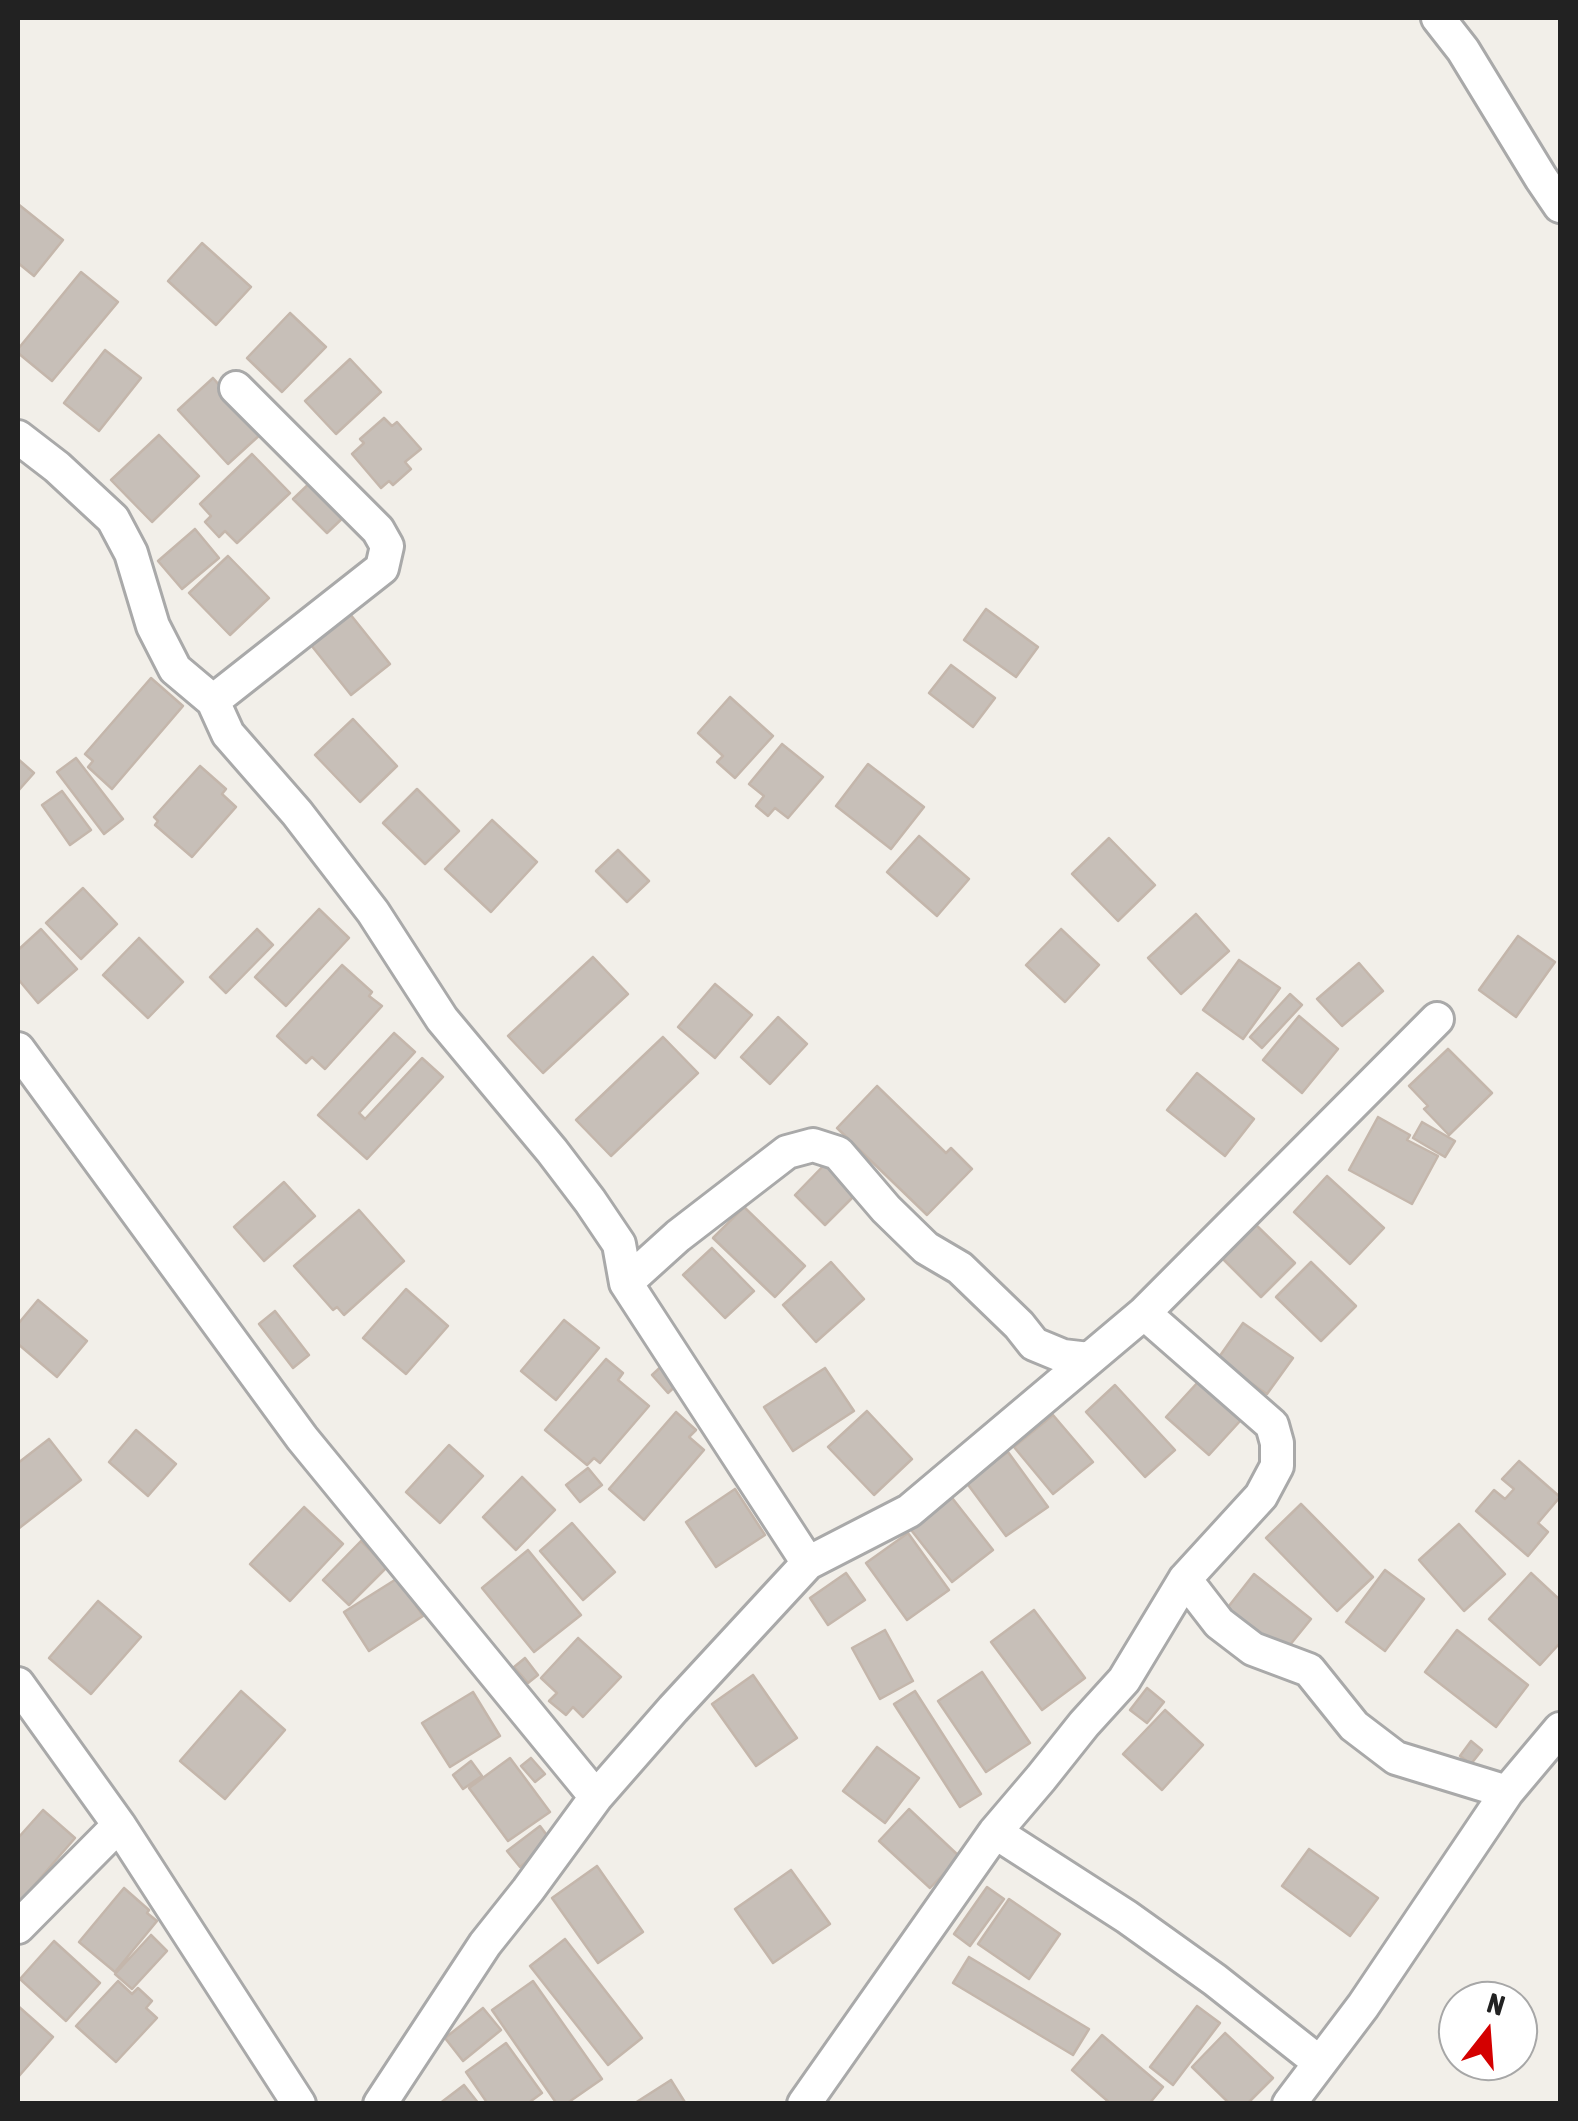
<!DOCTYPE html>
<html>
<head>
<meta charset="utf-8">
<style>
  body { margin:0 }
  #map { position:relative; width:1578px; height:2121px; overflow:hidden; background:#f2efe9; font-family:"Asap Condensed",sans-serif }
  canvas { display:block }
  .frame { position:absolute; inset:0; border:20px solid #222; pointer-events:none }
  .north { position:absolute; left:1438px; top:1981px; width:100px; height:100px; box-sizing:border-box; background:#fff; border:2px solid #a7a7a7; border-radius:50%; rotate:17deg; font-size:28px; font-weight:700; line-height:40px; text-align:center; color:#222 }
  .north::after { content:''; display:block; margin:auto; width:35px; height:45px; background:#d40000; clip-path:polygon(50% 0,100% 100%,50% 72%,0 100%) }
</style>
</head>
<body>
<div id="map">
<canvas width="1578" height="2121"></canvas>
<div class="frame"></div>
<div class="north">N</div>
</div>
<script>
const c = document.querySelector('canvas').getContext('2d');
c.lineJoin = 'round';
function paint(path, color) { c.fillStyle = color; c.fill(path, 'evenodd'); }
const poly = rows => new Path2D(rows.map(r => 'M' + r).join(''));
function stroke(path, color, width, dash) { c.strokeStyle = color; c.lineWidth = width; c.lineCap = dash ? 'butt' : 'round'; c.setLineDash(dash || []); c.stroke(path); }
const building = poly([
  [18,204,63,240,34,276,18,263,18,204],
  [202,243,251,287,216,325,168,281,202,243],
  [81,272,118,302,52,381,18,353,18,349,81,272],
  [290,313,326,347,282,392,247,358,290,313],
  [105,350,141,378,99,431,64,403,105,350],
  [350,359,381,392,336,434,305,401,350,359],
  [213,378,262,433,228,464,178,410,213,378],
  [384,418,392,426,397,422,421,449,405,462,411,469,393,485,389,481,381,488,352,454,364,443,360,439,384,418],
  [159,435,199,476,152,522,111,480,159,435],
  [252,454,290,493,237,543,225,531,219,537,205,522,211,516,200,504,252,454],
  [314,479,348,513,327,533,293,499,314,479],
  [195,529,219,558,182,589,158,561,195,529],
  [228,556,269,598,230,635,189,593,228,556],
  [986,609,1038,647,1016,677,964,640,986,609],
  [350,614,390,664,351,695,311,645,350,614],
  [951,665,995,698,973,727,929,693,951,665],
  [151,678,183,706,112,789,88,767,93,761,85,754,151,678],
  [730,697,773,736,735,778,717,762,723,756,698,733,730,697],
  [353,719,397,766,360,802,315,755,353,719],
  [782,744,823,777,788,818,775,808,768,816,756,806,764,796,749,784,782,744],
  [76,758,123,819,104,834,57,772,76,758],
  [18,759,34,773,18,791,18,759],
  [868,764,924,807,891,849,836,806,868,764],
  [200,766,226,789,222,794,236,807,192,857,155,825,158,821,154,817,200,766],
  [417,789,459,831,425,864,383,823,417,789],
  [62,791,91,830,70,845,42,805,62,791],
  [492,820,537,862,491,912,445,869,492,820],
  [919,836,969,879,937,916,887,872,919,836],
  [1109,838,1155,885,1118,921,1072,874,1109,838],
  [618,850,649,881,627,902,596,871,618,850],
  [83,888,117,924,81,959,46,923,83,888],
  [319,909,349,938,286,1006,255,977,319,909],
  [1196,914,1229,951,1181,994,1148,958,1196,914],
  [41,929,77,969,38,1003,18,979,18,950,41,929],
  [257,929,273,945,226,993,210,977,257,929],
  [1061,929,1099,965,1065,1002,1026,965,1061,929],
  [1518,936,1555,962,1516,1017,1479,990,1518,936],
  [139,938,183,982,148,1018,103,975,139,938],
  [593,957,628,994,543,1073,508,1036,593,957],
  [1239,960,1280,988,1243,1039,1203,1010,1239,960],
  [1359,963,1383,991,1342,1026,1317,999,1359,963],
  [342,965,372,992,369,996,382,1006,325,1069,312,1057,306,1063,277,1036,342,965],
  [715,984,752,1015,715,1058,678,1027,715,984],
  [1290,994,1302,1005,1262,1048,1250,1037,1290,994],
  [1299,1016,1338,1049,1302,1093,1263,1060,1299,1016],
  [778,1017,807,1044,770,1084,741,1057,778,1017],
  [394,1033,415,1052,359,1113,365,1119,422,1058,443,1077,367,1159,318,1115,394,1033],
  [663,1037,698,1073,611,1156,576,1120,663,1037],
  [1448,1049,1492,1093,1449,1135,1424,1109,1428,1106,1409,1086,1448,1049],
  [1197,1073,1254,1119,1225,1156,1167,1110,1197,1073],
  [877,1086,946,1153,951,1148,972,1169,927,1215,837,1128,877,1086],
  [1378,1117,1410,1135,1407,1140,1438,1156,1412,1204,1349,1170,1378,1117],
  [1422,1122,1455,1141,1445,1157,1413,1138,1422,1122],
  [829,1160,860,1190,825,1225,795,1195,829,1160],
  [1327,1176,1384,1228,1350,1264,1294,1212,1327,1176],
  [284,1182,315,1216,264,1261,234,1227,284,1182],
  [744,1207,805,1266,775,1297,713,1238,744,1207],
  [359,1210,404,1261,344,1315,337,1307,333,1310,294,1266,359,1210],
  [1253,1222,1295,1263,1261,1297,1220,1256,1253,1222],
  [712,1248,754,1291,725,1318,683,1275,712,1248],
  [831,1262,864,1299,816,1342,783,1305,831,1262],
  [1311,1262,1356,1306,1321,1341,1276,1297,1311,1262],
  [406,1289,448,1326,406,1374,363,1338,406,1289],
  [38,1300,87,1341,57,1377,18,1344,18,1324,38,1300],
  [275,1311,309,1355,293,1368,259,1324,275,1311],
  [564,1320,599,1348,556,1400,521,1371,564,1320],
  [1243,1323,1293,1358,1267,1394,1217,1360,1243,1323],
  [606,1359,623,1373,618,1380,649,1406,600,1463,594,1458,587,1465,545,1430,606,1359],
  [666,1362,682,1380,668,1393,652,1375,666,1362],
  [825,1368,854,1411,793,1451,764,1407,825,1368],
  [1198,1382,1241,1420,1209,1455,1166,1417,1198,1382],
  [1115,1385,1175,1450,1145,1477,1086,1412,1115,1385],
  [867,1411,912,1459,874,1495,828,1447,867,1411],
  [676,1412,696,1430,689,1437,704,1450,644,1520,609,1489,676,1412],
  [1053,1415,1093,1462,1053,1494,1014,1447,1053,1415],
  [136,1430,176,1464,148,1496,109,1462,136,1430],
  [49,1439,81,1480,18,1529,18,1463,49,1439],
  [449,1445,483,1476,440,1523,406,1492,449,1445],
  [1008,1452,1048,1507,1006,1536,966,1482,1008,1452],
  [1519,1461,1560,1497,1538,1523,1548,1532,1528,1556,1476,1511,1494,1490,1505,1499,1514,1489,1502,1479,1519,1461],
  [588,1468,602,1485,580,1502,566,1485,588,1468],
  [522,1477,555,1510,516,1550,483,1517,522,1477],
  [735,1489,765,1535,716,1567,686,1522,735,1489],
  [949,1494,993,1550,952,1582,908,1526,949,1494],
  [1301,1504,1373,1577,1337,1611,1266,1538,1301,1504],
  [304,1507,343,1544,290,1601,250,1564,304,1507],
  [572,1523,615,1572,583,1600,540,1551,572,1523],
  [1459,1524,1505,1574,1464,1611,1419,1560,1459,1524],
  [908,1533,949,1590,907,1620,866,1563,908,1533],
  [361,1541,387,1567,349,1605,323,1580,361,1541],
  [528,1550,581,1615,534,1652,482,1588,528,1550],
  [1385,1570,1424,1599,1385,1651,1346,1622,1385,1570],
  [846,1573,865,1600,828,1625,810,1598,846,1573],
  [1531,1573,1560,1600,1560,1643,1540,1665,1489,1619,1531,1573],
  [1254,1574,1311,1619,1281,1656,1225,1611,1254,1574],
  [398,1578,423,1616,369,1651,344,1612,398,1578],
  [98,1601,141,1637,91,1694,49,1658,98,1601],
  [1034,1610,1085,1678,1042,1710,991,1642,1034,1610],
  [885,1630,913,1681,880,1699,852,1648,885,1630],
  [1457,1630,1528,1685,1496,1727,1425,1672,1457,1630],
  [578,1638,621,1677,583,1717,573,1707,566,1715,549,1701,557,1693,541,1678,578,1638],
  [525,1658,538,1675,528,1683,514,1667,525,1658],
  [982,1672,1030,1743,986,1772,938,1701,982,1672],
  [753,1675,797,1738,756,1766,712,1704,753,1675],
  [1147,1688,1164,1702,1147,1723,1130,1710,1147,1688],
  [241,1691,285,1730,225,1799,180,1761,241,1691],
  [915,1691,981,1794,960,1807,894,1704,915,1691],
  [473,1692,500,1736,450,1767,422,1723,473,1692],
  [1165,1710,1203,1745,1162,1790,1123,1754,1165,1710],
  [1471,1741,1482,1750,1471,1764,1460,1756,1471,1741],
  [877,1747,919,1778,885,1823,843,1791,877,1747],
  [510,1758,550,1812,508,1841,469,1788,510,1758],
  [531,1758,545,1774,535,1782,521,1766,531,1758],
  [471,1761,482,1776,463,1789,453,1775,471,1761],
  [909,1809,960,1857,930,1888,879,1841,909,1809],
  [43,1810,75,1838,18,1904,18,1838,43,1810],
  [540,1826,552,1842,520,1867,507,1851,540,1826],
  [1309,1849,1378,1898,1350,1936,1282,1886,1309,1849],
  [597,1866,643,1932,598,1963,552,1898,597,1866],
  [791,1870,830,1924,773,1963,735,1909,791,1870],
  [987,1887,1004,1899,970,1946,954,1934,987,1887],
  [124,1888,149,1910,147,1913,157,1921,115,1972,79,1942,124,1888],
  [1009,1899,1060,1934,1029,1979,978,1944,1009,1899],
  [151,1935,167,1951,132,1989,115,1974,151,1935],
  [565,1939,642,2038,608,2065,530,1966,565,1939],
  [54,1941,100,1983,66,2021,20,1979,54,1941],
  [969,1957,1089,2029,1073,2055,953,1983,969,1957],
  [118,1981,132,1994,138,1988,152,2001,146,2008,157,2018,116,2062,76,2026,118,1981],
  [533,1981,602,2079,566,2104,557,2104,492,2010,533,1981],
  [18,2006,53,2037,19,2076,18,2074,18,2006],
  [1197,2006,1220,2023,1173,2085,1150,2067,1197,2006],
  [483,2008,501,2030,463,2061,445,2038,483,2008],
  [1225,2033,1273,2078,1247,2104,1230,2104,1192,2067,1225,2033],
  [1102,2035,1163,2087,1149,2104,1111,2104,1072,2070,1102,2035],
  [506,2043,542,2093,527,2104,488,2104,466,2072,506,2043],
  [671,2080,686,2104,635,2103,671,2080],
  [464,2085,479,2104,439,2104,464,2085]
]);
const street = poly([
  [1438,18,1463,50,1541,178,1560,206],
  [18,437,57,467,113,519,131,553,153,626,175,669,213,701,228,734,297,813,373,912,442,1019,552,1151,590,1201,619,1244,626,1283,808,1563],
  [213,701,382,568,387,546,378,530,236,388],
  [18,1049,302,1438,596,1797],
  [626,1283,678,1236,787,1152,813,1145,838,1153,886,1209,926,1248,960,1268,1019,1325,1034,1344,1063,1356,1089,1359],
  [1185,1579,1219,1623,1253,1649,1309,1670,1354,1726,1396,1758,1507,1792],
  [18,1684,119,1825,299,2104],
  [995,1832,1127,1917,1215,1980,1320,2063],
  [18,1927,119,1825],
  [380,2104,485,1944,528,1890,596,1797,673,1709,808,1563,909,1511,1144,1313,1437,1019],
  [804,2104,995,1832,1041,1778,1084,1724,1124,1680,1185,1579,1261,1496,1277,1466,1277,1443,1272,1425,1144,1313],
  [1289,2104,1363,2006,1507,1792,1560,1729]
]);
paint(building, '#c7bfb8');
stroke(building, '#c4b6ab', 2.5);
stroke(street, '#a9a9a9', 38);
stroke(street, '#fff', 32);
</script>
</body>
</html>
